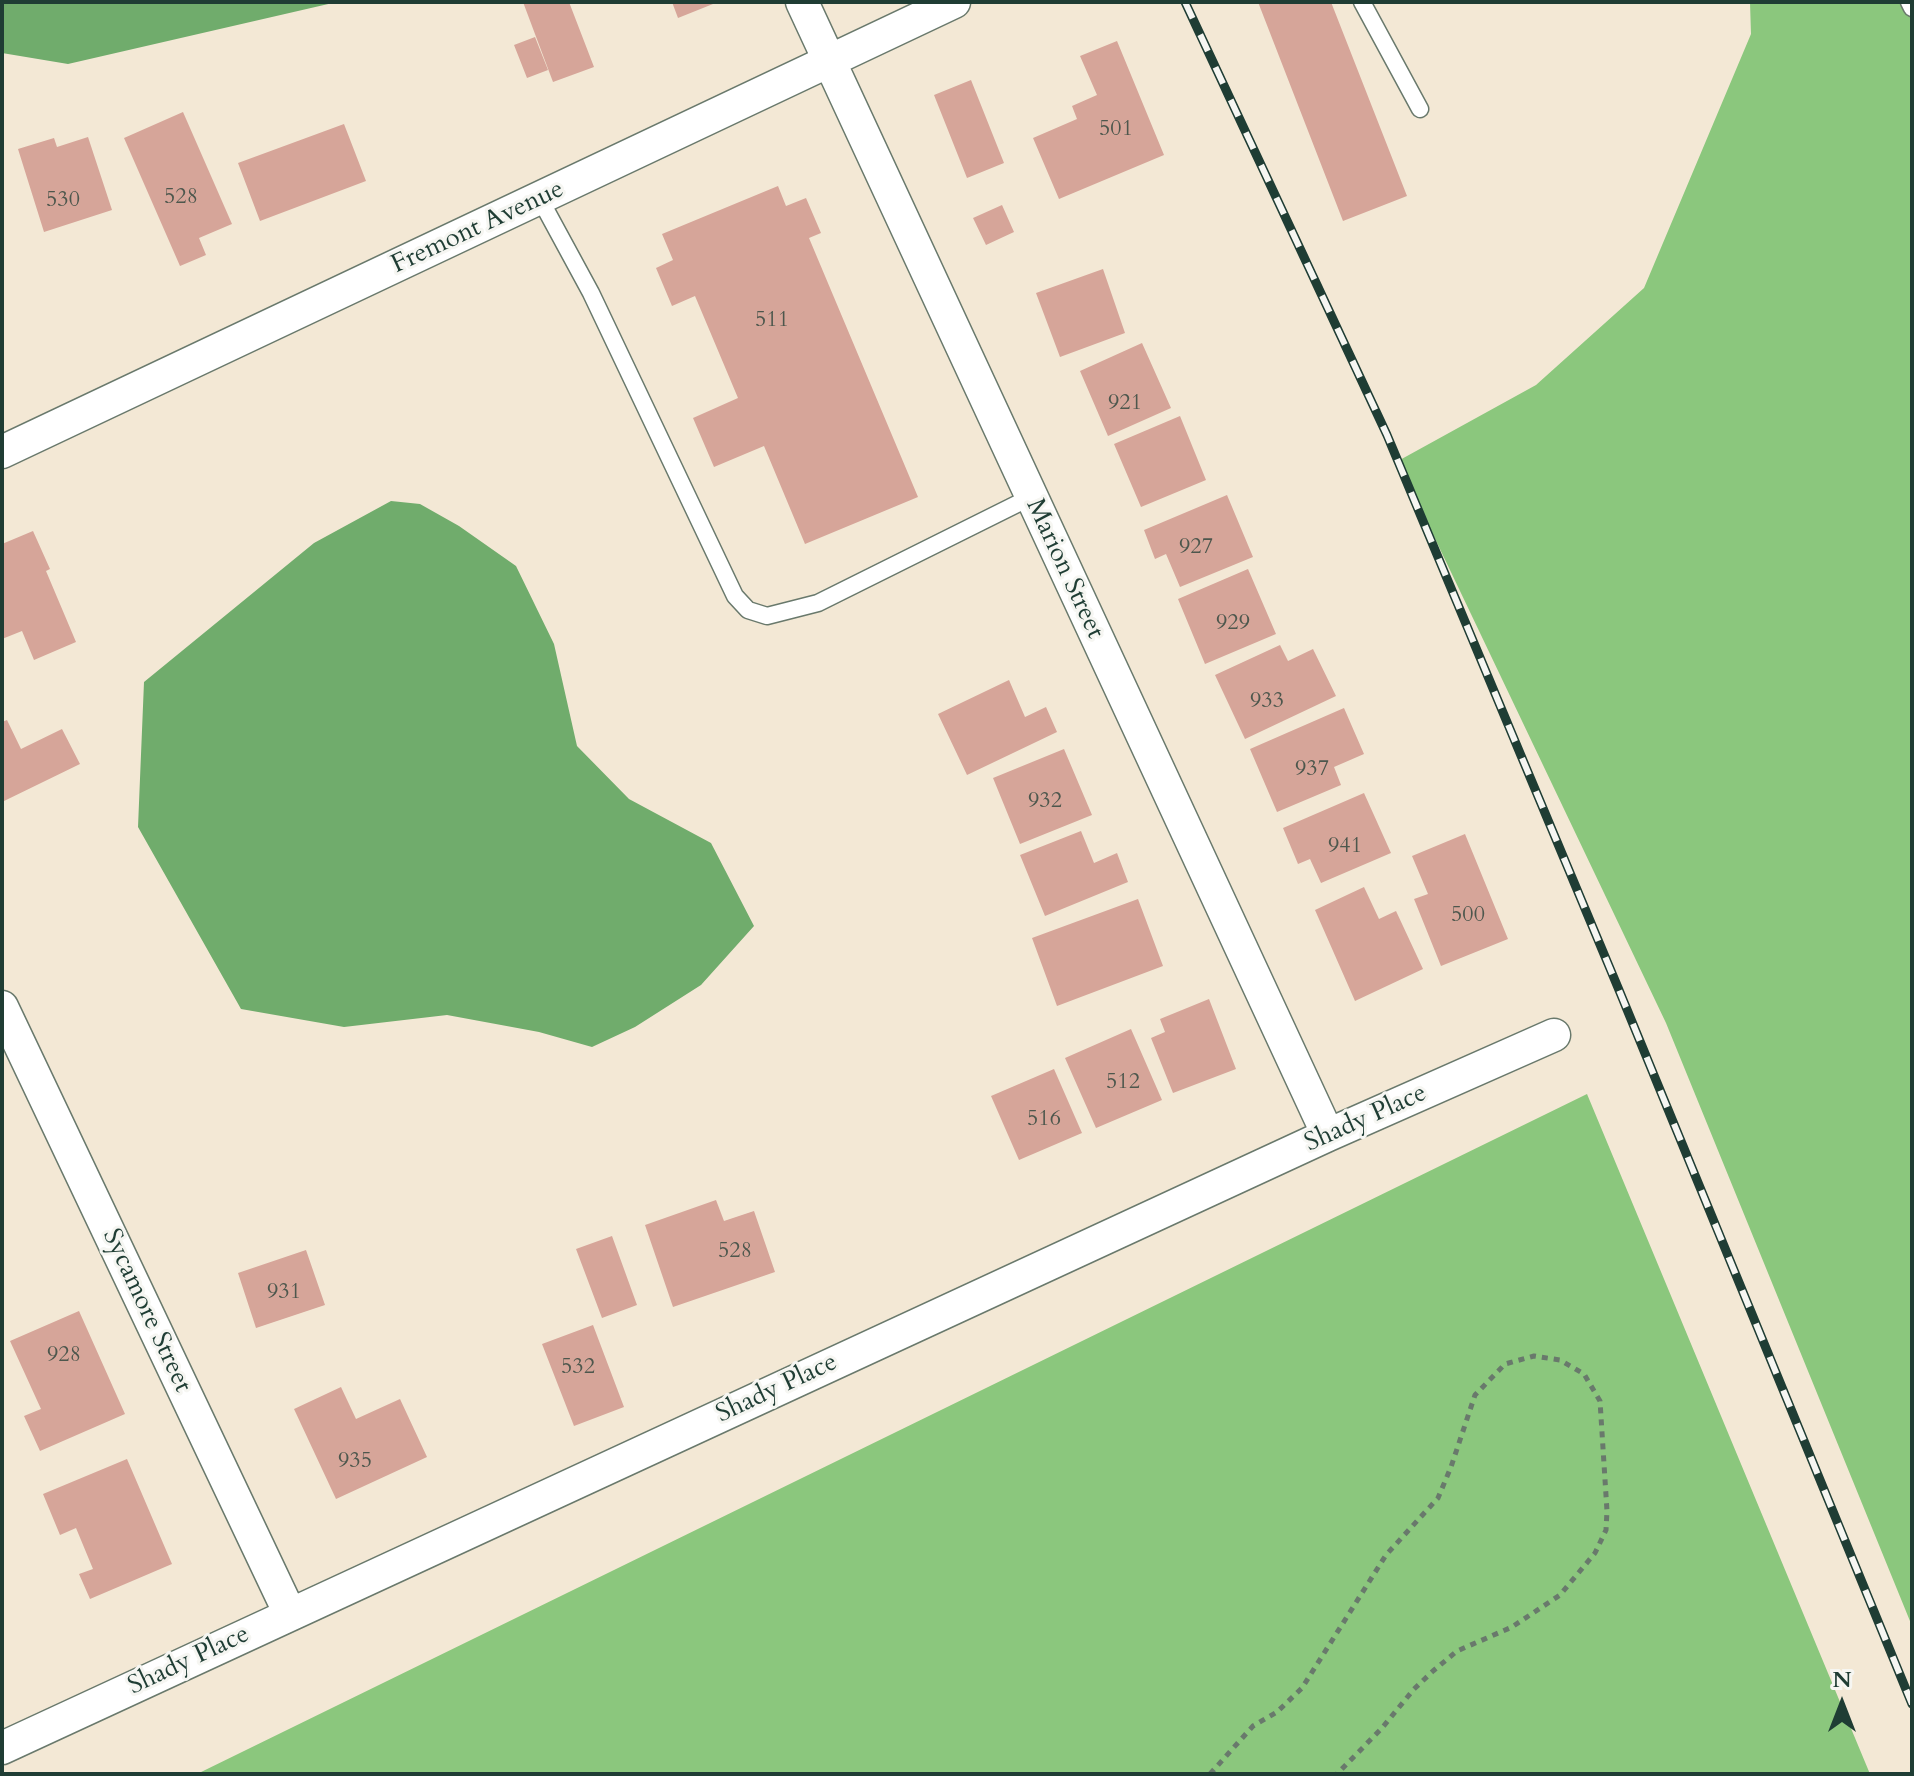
<!DOCTYPE html>
<html>
<head>
<meta charset="utf-8">
<style>
  body { margin:0 }
  #map { position:relative; width:1914px; height:1776px; overflow:hidden; background:#f3e8d5; font-family:Cardo,serif }
  canvas { display:block }
  .frame { position:absolute; inset:0; border:4px solid #1f3d34; pointer-events:none }
  .north { position:absolute; left:1802px; top:1664px; width:80px; height:80px; -webkit-text-stroke:6px #f6f6f2; paint-order:stroke; rotate:0deg; font-size:22px; font-weight:700; line-height:32px; text-align:center; color:#1f3d34 }
  .north::after { content:''; display:block; margin:auto; width:28px; height:36px; background:#1f3d34; clip-path:polygon(50% 0,100% 100%,50% 72%,0 100%) }
</style>
</head>
<body>
<div id="map">
<canvas width="1914" height="1776"></canvas>
<div class="frame"></div>
<div class="north">N</div>
</div>
<script>
const c = document.querySelector('canvas').getContext('2d');
c.lineJoin = 'round';
function paint(path, color) { c.fillStyle = color; c.fill(path, 'evenodd'); }
const poly = rows => new Path2D(rows.map(r => 'M' + r).join(''));
function stroke(path, color, width, dash) { c.strokeStyle = color; c.lineWidth = width; c.lineCap = dash ? 'butt' : 'round'; c.setLineDash(dash || []); c.stroke(path); }
function label(font, color, halo, rows, align = 'center') {
  c.font = font + ' Cardo,serif'; c.lineWidth = 6; c.setLineDash([]); c.textBaseline = 'middle'; c.strokeStyle = halo; c.fillStyle = color; for (const [text, x, y, turn = 0] of rows) {
    c.save(); c.translate(x, y); c.rotate((+turn || 0) * Math.PI / 180); c.textAlign = isNaN(turn) ? turn : align; if (halo) c.strokeText(text, 0, 0); c.fillText(text, 0, 0); c.restore();
  }
}
const green = poly([
  [1750,2,1912,2,1912,1626,1666,1023,1398,461,1536,385,1644,288,1751,34],
  [1587,1094,1870,1774,197,1774]
]);
const forest = poly([
  [2,2,337,2,68,64,2,53],
  [391,501,420,504,459,526,516,566,554,644,577,746,629,799,711,843,754,926,701,985,635,1027,592,1047,539,1032,447,1015,344,1027,241,1009,138,827,144,682,314,543]
]);
const building = poly([
  [523,2,569,2,594,67,553,82],
  [672,2,718,2,678,18],
  [1258,2,1331,2,1407,196,1343,221],
  [535,37,548,70,527,78,514,45],
  [1117,41,1164,155,1059,199,1033,138,1077,119,1072,106,1097,95,1080,56],
  [971,80,1004,163,967,178,934,95],
  [183,112,232,224,199,238,206,255,180,266,124,138],
  [344,124,366,181,260,221,238,163],
  [88,137,112,210,44,232,18,149,54,138,57,147],
  [778,186,786,206,806,198,821,233,809,238,918,497,805,544,764,446,714,467,693,418,738,398,695,296,672,306,656,268,673,260,662,234],
  [1002,205,1014,232,986,245,973,218],
  [1103,269,1125,333,1060,357,1036,293],
  [1142,343,1171,408,1108,436,1080,371],
  [1180,416,1206,480,1141,507,1114,444],
  [1227,495,1253,557,1180,587,1166,554,1155,559,1144,530],
  [33,531,50,569,46,571,76,642,34,660,22,631,2,639,2,544],
  [1248,569,1276,634,1205,664,1178,599],
  [1280,645,1288,661,1313,649,1336,696,1245,739,1215,675],
  [1009,680,1025,717,1046,707,1057,732,967,775,938,714],
  [1344,708,1364,754,1334,767,1341,785,1277,812,1250,749],
  [7,720,21,749,62,729,80,764,2,802,2,722],
  [1064,749,1092,815,1020,844,993,778],
  [1364,793,1391,853,1321,883,1310,859,1298,864,1283,828],
  [1081,831,1094,863,1117,853,1128,882,1045,916,1020,855],
  [1465,834,1508,939,1441,966,1414,899,1428,894,1412,856],
  [1364,887,1379,919,1396,911,1423,969,1355,1001,1315,910],
  [1138,899,1163,966,1057,1006,1032,938],
  [1209,999,1236,1069,1173,1093,1151,1038,1165,1032,1160,1019],
  [1131,1029,1162,1100,1096,1128,1065,1058],
  [1054,1069,1082,1133,1019,1160,991,1096],
  [716,1200,724,1221,754,1211,775,1272,673,1307,645,1225],
  [612,1236,637,1305,602,1318,576,1249],
  [306,1250,325,1305,256,1328,238,1273],
  [79,1311,125,1414,40,1451,24,1416,41,1409,10,1341],
  [593,1325,624,1407,574,1426,542,1344],
  [341,1387,356,1419,400,1399,427,1457,336,1499,294,1409],
  [127,1459,172,1564,90,1599,79,1574,93,1569,76,1528,60,1535,43,1494]
]);
const path = poly([
  [1210,1774,1253,1726,1277,1712,1302,1688,1386,1555,1438,1498,1451,1467,1475,1395,1505,1364,1534,1356,1560,1360,1584,1374,1600,1401,1607,1511,1606,1530,1595,1553,1560,1595,1512,1627,1457,1651,1433,1671,1414,1689,1382,1728,1337,1774]
]);
const lane = poly([
  [1362,2,1420,109],
  [1909,2,1912,8],
  [540,199,591,293,735,596,748,610,767,616,818,603,1031,497]
]);
const street = poly([
  [802,2,1328,1135],
  [2,452,954,2],
  [2,1007,290,1614],
  [2,1748,1328,1135,1554,1035]
]);
const rail = poly([
  [1185,2,1387,435,1619,990,1912,1704]
]);
const numberNames = [
  ["501",1116,130],
  ["528",181,198],
  ["530",63,201],
  ["511",772,321],
  ["921",1125,404],
  ["927",1196,548],
  ["929",1233,624],
  ["933",1267,702],
  ["937",1312,770],
  ["932",1045,802],
  ["941",1345,847],
  ["500",1468,916],
  ["512",1123,1083],
  ["516",1044,1120],
  ["528",735,1252],
  ["931",284,1293],
  ["928",64,1356],
  ["532",578,1368],
  ["935",355,1462]
];
const streetNames = [
  ["Fremont Avenue",478,228,-25],
  ["Marion Street",1064,569,65],
  ["Shady Place",1366,1119,-24],
  ["Sycamore Street",146,1311,65],
  ["Shady Place",777,1389,-25],
  ["Shady Place",189,1661,-25]
];
paint(green, '#8bc77d');
paint(forest, '#70ac6c');
paint(building, '#d6a599');
stroke(lane, '#69796c', 19);
stroke(street, '#69796c', 35);
stroke(path, '#69796c', 5, [6, 6]);
stroke(lane, '#fff', 16);
stroke(street, '#fff', 32);
stroke(rail, '#1f3d34', 9);
stroke(rail, '#f6f6f2', 6, [18]);
label('22px', '#4d574d', null, numberNames);
label('26px', '#1f3d34', '#f6f6f2', streetNames);
</script>
</body>
</html>
